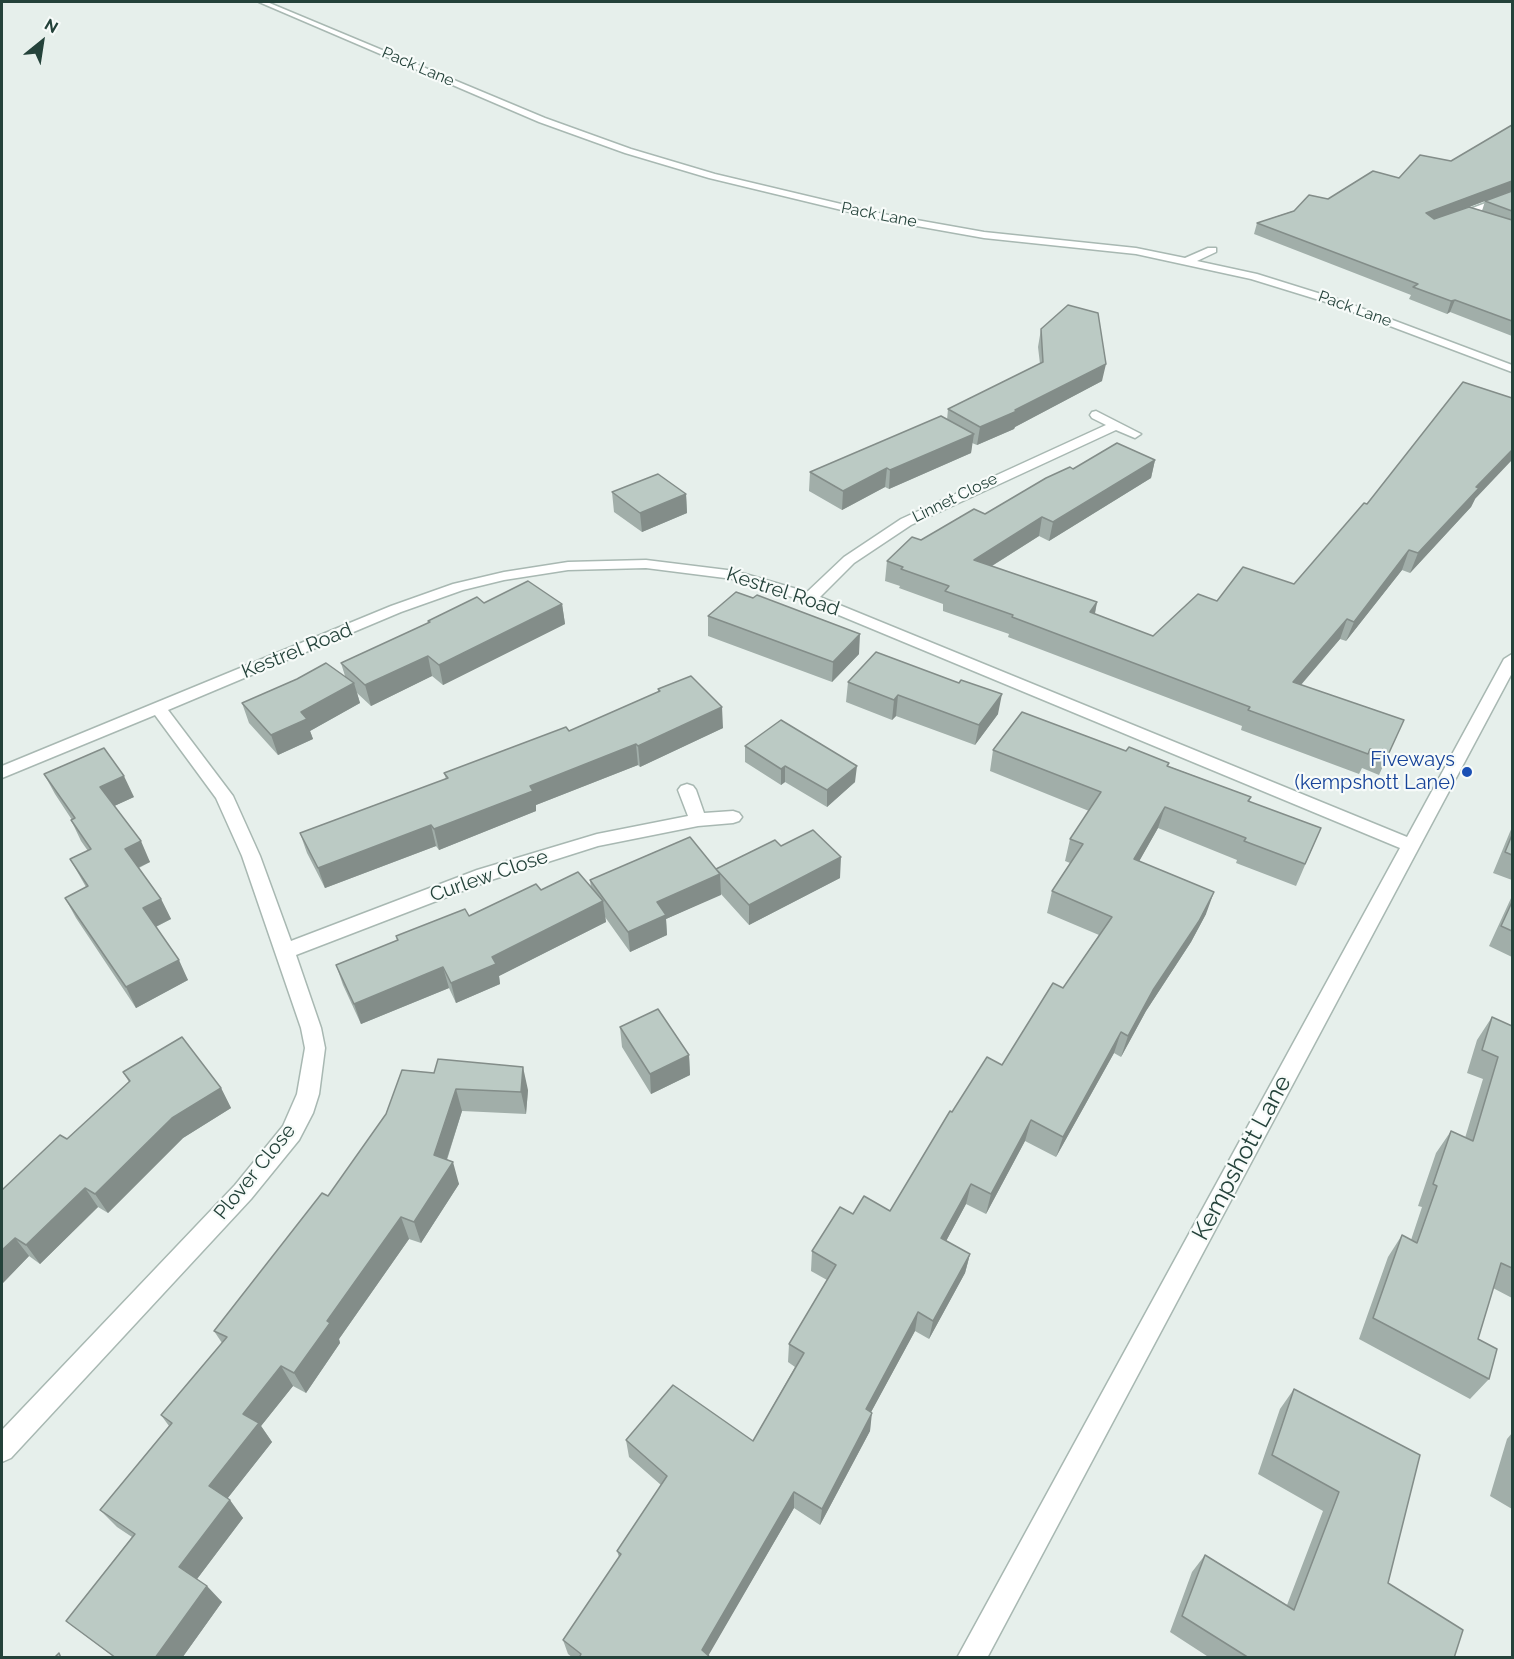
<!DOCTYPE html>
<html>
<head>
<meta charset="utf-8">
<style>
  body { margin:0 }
  #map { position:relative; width:1514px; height:1659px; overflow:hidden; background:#e6efeb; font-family:Raleway,sans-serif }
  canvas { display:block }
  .frame { position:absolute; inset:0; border:3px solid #24423a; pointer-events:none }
  .north { position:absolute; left:12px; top:12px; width:60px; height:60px; -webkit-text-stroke:4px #f7fbf9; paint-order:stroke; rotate:30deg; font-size:16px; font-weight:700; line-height:24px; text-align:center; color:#24423a }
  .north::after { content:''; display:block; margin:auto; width:21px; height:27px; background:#24423a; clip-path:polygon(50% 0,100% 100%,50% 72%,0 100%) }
</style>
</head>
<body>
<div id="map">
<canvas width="1514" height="1659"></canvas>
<div class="frame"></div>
<div class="north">N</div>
</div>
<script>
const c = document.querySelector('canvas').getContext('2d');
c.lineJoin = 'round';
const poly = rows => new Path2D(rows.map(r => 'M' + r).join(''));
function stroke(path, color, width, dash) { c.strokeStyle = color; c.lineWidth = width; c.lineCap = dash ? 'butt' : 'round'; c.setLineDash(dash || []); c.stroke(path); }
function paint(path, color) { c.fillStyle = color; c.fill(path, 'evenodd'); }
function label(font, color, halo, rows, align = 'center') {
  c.font = font + ' Raleway,sans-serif'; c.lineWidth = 4.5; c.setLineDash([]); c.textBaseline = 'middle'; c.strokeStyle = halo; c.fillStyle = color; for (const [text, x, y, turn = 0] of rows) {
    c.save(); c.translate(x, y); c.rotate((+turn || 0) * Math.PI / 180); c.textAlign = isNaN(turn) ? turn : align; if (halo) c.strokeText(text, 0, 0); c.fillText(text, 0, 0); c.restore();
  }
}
const minor = poly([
  [259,2,267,2,545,118,631,149,715,174,883,214,984,232,1136,248,1185,258,1208,248,1216,248,1216,252,1197,261,1257,274,1337,299,1512,365,1512,372,1329,303,1251,279,1136,254,984,238,883,220,709,178,625,153,539,122,259,2],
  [1512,193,1512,199,1457,219,1449,217,1512,193],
  [1096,411,1141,434,1135,438,1116,430,911,525,854,563,820,597,1407,837,1504,659,1512,654,1512,673,987,1658,957,1658,1400,848,805,601,733,579,646,568,568,570,504,580,463,590,401,612,168,710,233,796,260,856,291,941,477,870,597,834,688,816,678,790,681,786,687,784,693,786,696,790,704,813,733,811,739,813,742,817,739,821,733,823,698,826,598,846,491,880,296,955,321,1028,325,1048,319,1094,313,1113,299,1140,251,1199,11,1458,2,1462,2,1430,235,1185,283,1126,297,1094,305,1048,301,1028,242,856,216,798,155,715,2,778,2,766,391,606,453,584,504,572,568,562,646,560,735,571,807,592,844,557,901,519,1106,425,1092,418,1090,415,1092,412,1096,411]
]);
const wall = poly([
  [1512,125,1512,336,1450,312,1447,314,1409,299,1411,295,1254,234,1257,223,1328,199,1451,161],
  [1511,191,1512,192,1485,201,1482,211,1469,207],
  [1041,329,1102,381,1015,427,1014,429,977,445,972,443,971,453,889,489,885,487,842,510,809,491,810,472,947,420,948,409,1040,364,1038,347],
  [1155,460,1151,478,1049,541,1039,536,992,566,1097,602,1095,614,1153,636,1217,601,1294,584,1367,504,1475,499,1471,507,1410,573,1402,570,1346,641,1340,639,1301,685,1404,720,1379,775,1362,768,1359,774,1241,730,1242,726,1008,637,1009,634,943,611,943,604,899,588,900,586,885,581,887,561,921,540,985,514,1073,469],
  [612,492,686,494,687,513,642,532,614,512],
  [484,603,562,604,565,624,443,685,432,676,371,706,357,693,360,703,310,731,313,739,278,755,249,723,242,703,345,676,341,663,428,623,428,621],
  [708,616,859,654,832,682,708,636],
  [848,682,998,714,975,745,896,716,892,720,846,702],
  [658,689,723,728,640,767,638,765,536,805,536,811,439,850,436,846,325,888,307,853,300,833,446,779,444,773,569,731,658,692],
  [745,746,855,782,827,807,785,782,781,785,745,762],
  [993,750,1126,751,1169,763,1168,766,1251,797,1249,802,1321,828,1296,886,1236,863,1237,860,1158,828,1139,861,1206,914,1191,942,1146,1011,1121,1057,1114,1053,1056,1157,1025,1141,986,1214,966,1204,946,1241,970,1254,965,1273,929,1339,915,1331,871,1412,870,1431,820,1525,794,1508,708,1655,711,1658,573,1658,568,1654,563,1640,619,1557,617,1551,661,1485,629,1457,626,1440,753,1441,795,1367,788,1362,789,1344,827,1280,811,1271,812,1251,853,1214,890,1211,952,1112,1002,1065,1063,988,1099,935,1047,913,1052,891,1070,863,1065,861,1070,839,1089,811,990,771],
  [44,774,134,797,114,806,150,862,139,868,161,899,171,919,156,927,188,980,136,1008,76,918,65,898,86,887,70,859,88,851,81,841,71,820,72,820,55,794],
  [1512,827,1512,880,1493,873],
  [781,846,840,878,749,925,721,894,666,919,667,935,630,952,605,917,606,922,499,976,500,984,456,1003,449,988,361,1024,343,985,336,965,397,941,396,936,469,916,541,890,591,888,590,880,716,869],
  [1512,896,1512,957,1489,946],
  [1492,1017,1512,1026,1512,1298,1493,1288,1478,1339,1489,1379,1470,1399,1359,1339,1388,1257,1402,1235,1411,1240,1422,1207,1418,1206,1436,1153,1451,1131,1465,1138,1483,1079,1467,1073,1477,1040],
  [620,1027,689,1055,690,1075,651,1094,622,1047],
  [402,1070,528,1090,526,1114,462,1111,447,1160,459,1184,421,1243,409,1239,339,1339,340,1343,306,1393,293,1386,261,1426,272,1442,227,1499,243,1518,197,1579,222,1602,182,1658,115,1658,66,1621,132,1537,117,1527,100,1510,169,1426,161,1415,222,1343,214,1331,328,1196,386,1114],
  [123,1072,221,1088,231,1108,183,1138,108,1213,98,1207,40,1264,29,1256,2,1284,2,1190,67,1139,129,1082],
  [1294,1389,1388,1583,1454,1658,1210,1658,1170,1632,1192,1572,1205,1555,1287,1605,1323,1511,1258,1474,1280,1409],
  [1512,1433,1512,1509,1490,1496,1507,1439]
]);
const shadedWall = poly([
  [1512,181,1512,188,1511,191,1422,225,1426,213],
  [1455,300,1450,312,1447,314,1451,301],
  [1106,364,1102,381,1015,427,1014,429,977,445,980,427],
  [974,434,971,453,889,489,890,470],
  [1512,450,1512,460,1475,499,1471,507,1410,573,1418,553,1476,487],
  [1155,460,1151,478,1049,541,1053,522],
  [887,468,885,487,842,510,843,491],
  [686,494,687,513,642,532,640,513],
  [1042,517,1039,536,971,579,974,560],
  [1409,550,1402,570,1346,641,1354,622],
  [1097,602,1093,622,1090,612],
  [562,604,565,624,443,685,439,665],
  [1347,619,1340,639,1286,702,1293,682],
  [860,634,859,654,832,682,833,662],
  [428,656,432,676,371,706,365,685],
  [354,683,360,703,310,731,313,739,278,755,271,735,301,712],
  [1002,694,998,714,975,745,979,725],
  [898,695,896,716,892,720,894,700],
  [722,707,723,728,640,767,638,746],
  [636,744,638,765,536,805,536,811,439,850,434,829,530,786],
  [785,766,785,782,781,785,781,769],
  [857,766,855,782,827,807,827,790],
  [124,776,134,797,110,808,100,787],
  [1165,807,1158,828,1128,881,1134,859],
  [431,825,436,846,325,888,318,868],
  [141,841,150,862,135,869,125,849],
  [841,857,840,878,749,925,749,905],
  [720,874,721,895,666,919,667,935,630,952,628,932,657,902],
  [1214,892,1206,914,1191,942,1146,1011,1121,1057,1128,1036,1153,990],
  [161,899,171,919,153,928,143,908],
  [603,901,606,922,499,976,500,984,456,1003,451,983,492,957],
  [179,960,188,980,136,1008,126,987],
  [443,967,449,988,361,1024,354,1004],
  [1121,1032,1114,1053,1056,1157,1063,1137],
  [689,1055,690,1075,651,1094,650,1074],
  [523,1067,528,1090,526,1114,521,1092],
  [221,1088,231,1108,183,1138,108,1213,95,1194,172,1118],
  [456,1089,462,1111,441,1177,434,1155],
  [1031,1120,1025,1141,986,1214,991,1194],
  [453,1162,459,1184,421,1243,414,1222],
  [971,1184,966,1204,937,1258,941,1238],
  [85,1188,98,1207,40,1264,26,1245],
  [401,1217,409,1239,339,1339,340,1343,306,1393,294,1373,327,1321],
  [15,1238,29,1256,2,1284,2,1250],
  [970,1254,965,1273,929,1339,933,1321],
  [918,1312,915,1331,863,1427,866,1409],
  [281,1366,293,1386,261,1426,272,1442,223,1504,209,1486,243,1414],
  [872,1413,870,1431,820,1525,822,1509],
  [794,1492,794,1508,707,1658,702,1650],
  [230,1500,243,1518,194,1583,179,1567],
  [207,1586,222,1602,182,1658,155,1658]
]);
const building = poly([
  [1512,125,1512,181,1426,213,1434,219,1469,207,1512,220,1512,321,1455,300,1451,301,1413,287,1418,284,1257,223,1294,211,1309,195,1328,199,1373,171,1399,178,1420,155,1451,161,1512,125],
  [1512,191,1512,211,1485,201,1512,191],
  [1068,305,1098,313,1106,364,1015,410,1017,411,980,427,948,409,1043,362,1041,329,1068,305],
  [1463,382,1512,398,1512,450,1476,487,1479,488,1418,553,1409,550,1354,622,1347,619,1293,682,1404,720,1388,755,1370,749,1368,754,1248,710,1250,707,1012,617,1013,615,945,591,949,586,901,569,903,567,887,561,912,537,921,540,974,509,985,514,1046,478,1070,467,1073,469,1117,443,1155,460,1053,522,1042,517,974,560,1097,602,1090,612,1153,636,1198,594,1217,601,1243,567,1294,584,1364,503,1367,504,1463,382],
  [941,416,974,434,890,470,887,468,843,491,810,472,941,416],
  [658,474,686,494,640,513,612,492,658,474],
  [528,581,562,604,439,665,428,656,365,685,341,663,430,622,428,621,477,597,484,603,528,581],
  [736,592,753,598,757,595,860,634,833,662,708,616,736,592],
  [876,652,959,683,961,680,1002,694,979,725,898,695,894,700,848,682,876,652],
  [326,663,354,683,301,712,307,719,271,735,242,703,297,679,326,663],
  [691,676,722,707,638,746,636,744,530,786,533,791,434,829,431,825,318,868,300,833,448,778,444,773,566,727,569,731,660,691,658,689,691,676],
  [1022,712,1126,751,1129,747,1169,763,1167,766,1251,797,1248,801,1321,828,1305,864,1244,841,1246,838,1165,807,1134,859,1214,892,1199,921,1153,990,1128,1036,1121,1032,1063,1137,1031,1120,991,1194,971,1184,941,1238,970,1254,933,1321,918,1312,866,1409,872,1413,822,1509,794,1492,702,1650,711,1658,579,1658,581,1654,563,1640,621,1554,617,1551,667,1476,626,1440,673,1385,753,1441,804,1353,789,1344,836,1265,812,1251,840,1207,853,1214,864,1196,890,1211,950,1111,952,1112,987,1057,1002,1065,1053,983,1063,988,1112,917,1052,891,1083,844,1070,839,1101,792,993,750,1022,712],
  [781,720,857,766,827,790,785,766,781,769,745,746,781,720],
  [104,748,124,776,100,787,141,841,125,849,161,899,143,908,179,960,126,987,65,898,88,886,70,859,91,849,71,820,75,818,44,774,104,748],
  [813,830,841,857,749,905,716,869,775,840,781,846,813,830],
  [1512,835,1512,855,1505,852,1512,835],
  [690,837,720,874,657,902,666,915,628,932,590,880,690,837],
  [578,872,603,901,492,957,496,964,451,983,443,967,354,1004,336,965,398,940,396,936,465,909,469,916,536,884,541,890,578,872],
  [1512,902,1512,931,1501,926,1512,902],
  [658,1009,689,1055,650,1074,620,1027,658,1009],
  [1492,1017,1512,1026,1512,1268,1501,1263,1478,1339,1497,1349,1489,1379,1373,1318,1402,1235,1417,1243,1437,1186,1433,1184,1451,1131,1473,1141,1498,1057,1482,1050,1492,1017],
  [182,1037,221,1088,172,1118,95,1194,85,1188,26,1245,15,1238,2,1250,2,1190,60,1135,67,1139,130,1081,123,1072,182,1037],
  [438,1059,523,1067,521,1092,456,1089,434,1155,453,1162,414,1222,401,1217,327,1321,330,1323,294,1373,281,1366,243,1414,259,1423,209,1486,230,1500,179,1567,207,1586,155,1658,116,1658,66,1621,135,1534,100,1510,172,1423,161,1415,227,1337,214,1331,322,1193,328,1196,386,1114,402,1070,434,1073,438,1059],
  [1294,1389,1420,1455,1388,1583,1463,1630,1454,1658,1249,1658,1182,1616,1205,1555,1294,1610,1339,1492,1272,1455,1294,1389],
  [59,1653,61,1658,54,1658,59,1653]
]);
const markers = [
  [1467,772,6,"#1a4fb4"]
];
const farStreetnames = [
  ["Pack Lane",418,67,23],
  ["Pack Lane",879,215,11],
  ["Pack Lane",1355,309,20],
  ["Linnet Close",955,498,-26]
];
const streetNames = [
  ["Kestrel Road",783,592,18],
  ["Kestrel Road",297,651,-22],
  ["Curlew Close",489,876,-19],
  ["Plover Close",255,1172,-51]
];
const transitNames = [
  ["Fiveways",1455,760],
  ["(kempshott Lane)",1455,783]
];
const nearStreetnames = [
  ["Kempshott Lane",1242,1158,-62]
];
stroke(minor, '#a8b8b2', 3);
paint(minor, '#fff');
paint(wall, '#a1aea9');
paint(shadedWall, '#838d89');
paint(building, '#bbcac4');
stroke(building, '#838d89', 1.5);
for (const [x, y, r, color] of markers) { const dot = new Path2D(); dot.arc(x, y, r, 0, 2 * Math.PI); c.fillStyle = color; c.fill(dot); stroke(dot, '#f7fbf9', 2); }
label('16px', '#24423a', '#f7fbf9', farStreetnames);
label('20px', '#24423a', '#f7fbf9', streetNames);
label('20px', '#164399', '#f7fbf9', transitNames, 'right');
label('24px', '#24423a', '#f7fbf9', nearStreetnames);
</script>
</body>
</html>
